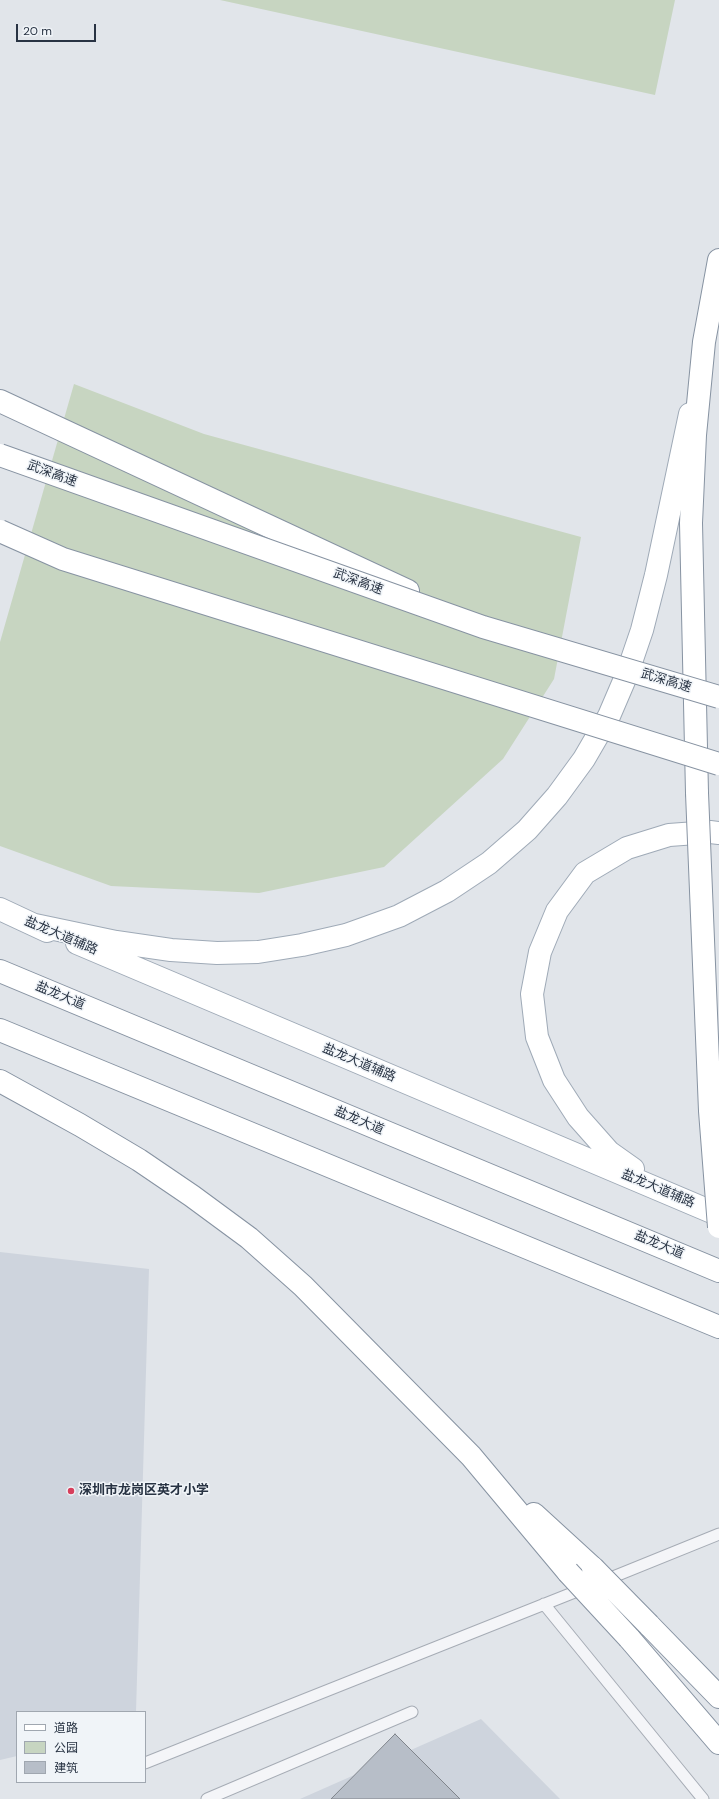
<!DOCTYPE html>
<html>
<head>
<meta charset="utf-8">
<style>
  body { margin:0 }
  #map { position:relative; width:719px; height:1799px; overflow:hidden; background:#e1e5ea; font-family:"DM Sans","Noto Sans SC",sans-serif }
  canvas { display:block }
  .legend { position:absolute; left:16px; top:1711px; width:130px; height:72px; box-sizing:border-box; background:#f0f4f8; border:1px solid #a0a7b0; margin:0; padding:5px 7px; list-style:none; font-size:12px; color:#283343 }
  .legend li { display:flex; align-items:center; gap:8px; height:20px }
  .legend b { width:20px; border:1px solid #a0a7b0 }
  .scale { position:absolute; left:16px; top:24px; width:80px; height:18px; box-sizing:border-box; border:2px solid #283343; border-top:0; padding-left:5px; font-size:12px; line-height:14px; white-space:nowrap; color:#283343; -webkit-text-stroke:3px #f0f4f8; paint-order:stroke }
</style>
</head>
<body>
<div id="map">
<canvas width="719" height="1799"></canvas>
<ul class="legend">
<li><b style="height:5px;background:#fff"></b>道路</li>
<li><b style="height:11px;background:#c7d5c1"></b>公园</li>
<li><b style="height:11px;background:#b7bec8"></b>建筑</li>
</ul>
<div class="scale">20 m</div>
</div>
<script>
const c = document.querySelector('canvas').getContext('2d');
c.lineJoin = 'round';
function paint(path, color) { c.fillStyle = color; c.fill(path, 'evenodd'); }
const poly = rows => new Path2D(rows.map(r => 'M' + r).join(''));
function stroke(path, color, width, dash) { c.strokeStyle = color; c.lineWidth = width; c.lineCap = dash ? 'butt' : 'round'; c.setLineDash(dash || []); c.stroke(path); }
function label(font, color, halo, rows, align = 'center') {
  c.font = font + ' "DM Sans","Noto Sans SC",sans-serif'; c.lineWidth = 3; c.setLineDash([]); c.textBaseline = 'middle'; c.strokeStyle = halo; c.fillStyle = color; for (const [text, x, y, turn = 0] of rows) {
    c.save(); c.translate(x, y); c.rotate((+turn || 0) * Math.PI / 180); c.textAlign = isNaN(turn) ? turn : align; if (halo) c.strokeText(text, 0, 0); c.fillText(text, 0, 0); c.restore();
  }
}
const built = poly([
  [0,1252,149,1269,136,1712,17,1712,17,1756,0,1760],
  [481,1719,560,1799,300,1799]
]);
const green = poly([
  [220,0,675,0,655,95],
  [74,384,204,434,581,537,554,679,503,759,384,867,259,893,111,886,0,846,0,642]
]);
const building = poly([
  [395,1734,460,1799,331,1799,395,1734]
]);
const service = poly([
  [603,1581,719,1534],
  [544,1604,703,1799],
  [145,1763,585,1588],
  [207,1799,412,1712]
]);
const primary = poly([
  [0,909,47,931],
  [35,925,116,942,171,950,217,953,258,952,302,945,346,935,399,916,447,891,489,863,527,830,557,796,584,759,609,716,627,674,642,630,656,575,690,414],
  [77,943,719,1215],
  [633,1169,609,1152,578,1117,554,1080,537,1037,532,994,540,952,557,911,585,873,627,848,669,835,710,832,719,833]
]);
const trunk = poly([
  [697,793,691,523,695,435,704,342,719,260],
  [0,971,719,1271],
  [0,1030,719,1327],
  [0,1081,80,1125,139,1160,192,1196,249,1238,303,1286,471,1456,568,1572],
  [534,1514,593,1568],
  [649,1625,719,1697],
  [629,1638,719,1743]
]);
const motorway = poly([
  [0,401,408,591]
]);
const trunkBridge = poly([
  [697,793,710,1111,719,1227],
  [593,1568,649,1625],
  [568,1572,629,1638]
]);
const motorwayBridge = poly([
  [0,455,483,627,719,697],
  [0,531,63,559,719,764]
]);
const markers = [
  [71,1491,4,"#d73e5b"]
];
const streetNames = [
  ["武深高速",52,474,20],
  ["武深高速",358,582,20],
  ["武深高速",666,681,17],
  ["盐龙大道辅路",61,936,23],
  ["盐龙大道",60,996,23],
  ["盐龙大道辅路",359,1063,23],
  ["盐龙大道",359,1121,23],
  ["盐龙大道辅路",658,1189,23],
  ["盐龙大道",659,1245,23]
];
const poiNames = [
  ["深圳市龙岗区英才小学",79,1491]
];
paint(built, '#ced4dd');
paint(green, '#c7d5c1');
paint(building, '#b7bec8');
stroke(building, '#80858c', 1);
stroke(service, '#a6acb5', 13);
stroke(primary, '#9faab7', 24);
stroke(trunk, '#8793a2', 24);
stroke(motorway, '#8793a2', 24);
stroke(service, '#f4f5f8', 11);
stroke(primary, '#fff', 22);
stroke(trunk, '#fff', 22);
stroke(motorway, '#fff', 22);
stroke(trunkBridge, '#8793a2', 24, []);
stroke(motorwayBridge, '#8793a2', 24, []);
stroke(trunkBridge, '#fff', 22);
stroke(motorwayBridge, '#fff', 22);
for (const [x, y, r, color] of markers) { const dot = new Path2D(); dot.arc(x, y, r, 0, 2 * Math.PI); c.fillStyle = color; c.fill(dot); stroke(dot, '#f0f4f8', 1.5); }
label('13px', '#283343', '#f0f4f8', streetNames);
label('bold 13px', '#283343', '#f0f4f8', poiNames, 'left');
</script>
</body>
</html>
